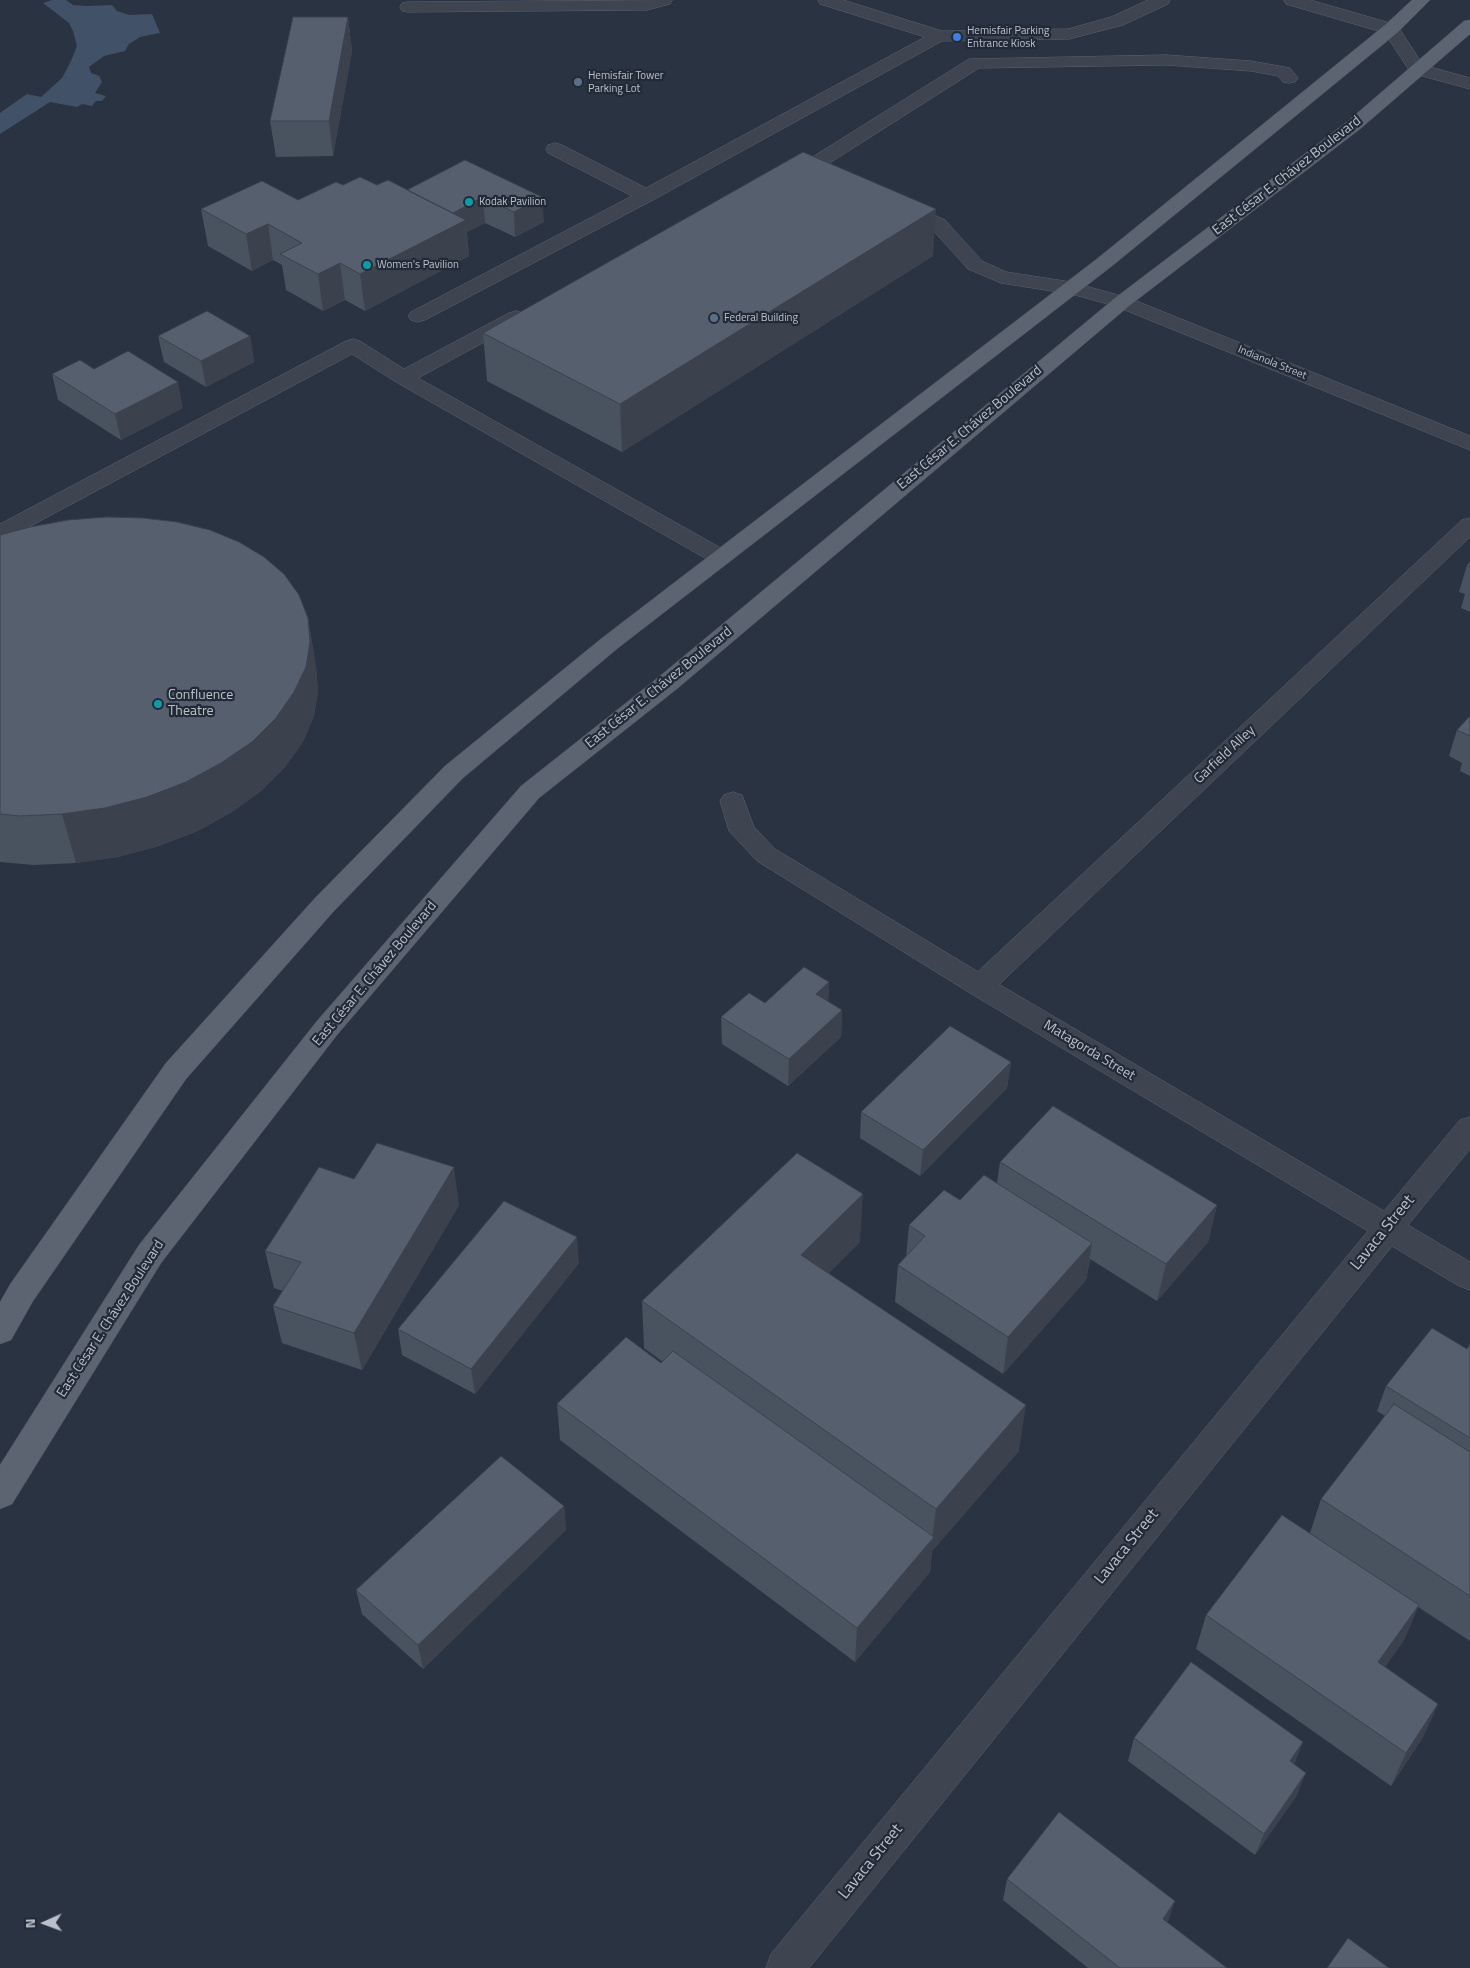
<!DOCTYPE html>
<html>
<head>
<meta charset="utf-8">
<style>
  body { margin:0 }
  #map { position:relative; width:1470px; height:1968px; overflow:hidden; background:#2a3341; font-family:"Titillium Web",sans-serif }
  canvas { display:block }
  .north { position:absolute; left:20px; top:1898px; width:50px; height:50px; -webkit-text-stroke:4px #222a37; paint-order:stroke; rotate:268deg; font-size:14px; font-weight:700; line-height:20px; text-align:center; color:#bbc1cb }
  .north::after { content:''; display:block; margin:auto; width:18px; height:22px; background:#bbc1cb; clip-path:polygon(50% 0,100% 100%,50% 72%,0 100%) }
</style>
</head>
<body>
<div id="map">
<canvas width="1470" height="1968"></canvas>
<div class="north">N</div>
</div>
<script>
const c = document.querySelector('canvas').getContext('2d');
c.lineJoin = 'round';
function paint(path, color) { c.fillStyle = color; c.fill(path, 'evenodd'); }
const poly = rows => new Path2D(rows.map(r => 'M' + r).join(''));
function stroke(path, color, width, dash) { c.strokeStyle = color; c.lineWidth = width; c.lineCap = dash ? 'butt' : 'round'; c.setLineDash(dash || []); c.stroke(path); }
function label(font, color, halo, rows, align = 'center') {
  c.font = font + ' "Titillium Web",sans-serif'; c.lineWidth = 4.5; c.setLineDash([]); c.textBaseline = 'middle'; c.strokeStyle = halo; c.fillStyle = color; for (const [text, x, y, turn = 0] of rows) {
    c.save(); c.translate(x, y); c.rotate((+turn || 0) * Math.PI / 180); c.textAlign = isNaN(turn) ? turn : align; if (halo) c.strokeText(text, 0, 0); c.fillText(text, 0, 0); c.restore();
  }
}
const water = poly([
  [52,0,66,0,73,5,86,6,112,5,117,11,129,15,152,14,160,33,140,37,129,44,125,51,104,56,89,67,91,73,99,76,102,82,95,93,106,96,102,101,96,101,92,106,82,104,77,107,50,102,0,134,0,113,27,94,41,97,62,78,71,61,77,46,73,31,69,23,43,3]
]);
const service = poly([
  [672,0,670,4,647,10,408,12,402,11,400,7,402,3,408,2,672,0],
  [818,0,843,0,942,31,1068,29,1111,17,1148,0,1170,0,1168,4,1123,25,1069,39,942,41,653,200,425,320,418,322,411,320,408,316,411,312,632,196,548,153,546,149,548,145,555,143,562,145,646,188,925,37,820,4,818,0],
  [1284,0,1310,0,1397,25,1400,29,1397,33,1391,34,1385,33,1286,4,1284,0],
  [1166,55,1251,61,1290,68,1298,78,1295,82,1289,83,1283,82,1278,76,1251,71,1166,65,979,68,817,171,786,181,779,179,777,175,779,171,803,163,969,59,1166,55],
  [901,200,945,220,982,261,1006,272,1071,282,1078,284,1081,288,1078,292,1071,294,1001,283,968,269,931,228,894,210,891,206,894,202,901,200],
  [516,311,523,313,526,317,523,321,418,378,728,552,731,557,728,562,720,564,712,562,396,382,352,354,8,538,0,540,0,524,346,341,353,339,360,341,404,369,509,313,516,311],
  [1470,518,1470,537,990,993,980,996,970,993,966,986,970,979,1462,520,1470,518]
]);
const minor = poly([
  [1391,24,1397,25,1423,65,1470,78,1470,89,1411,73,1382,29,1385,25,1391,24],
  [1071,282,1129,298,1470,436,1470,450,1115,306,1064,292,1061,288,1064,284,1071,282],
  [733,792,742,795,754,827,775,849,990,979,1384,1211,1460,1120,1470,1117,1470,1149,1408,1225,1470,1262,1470,1290,1459,1286,1392,1246,809,1968,766,1968,771,1954,1368,1231,970,993,757,861,729,831,720,801,724,795,733,792]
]);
const primary = poly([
  [1412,0,1430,0,1397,33,1112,266,618,648,463,778,334,911,186,1079,33,1301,11,1340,0,1344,0,1302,11,1283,166,1063,316,897,445,766,602,638,1098,258,1385,25,1412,0],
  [1470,20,1470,34,1360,129,1129,306,678,688,539,798,337,1035,161,1263,12,1504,0,1509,0,1465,139,1245,317,1021,521,786,660,676,1115,298,1348,121,1464,21,1470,20]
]);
const wall = poly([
  [348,17,352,51,333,156,276,157,270,121],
  [465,160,544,222,515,237,485,223,467,232,469,256,365,311,345,300,323,311,286,290,282,265,273,260,252,271,208,246,201,209,298,200,343,185,407,190],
  [933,256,622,452,487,381,483,333],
  [158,336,250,336,254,362,206,387,164,362],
  [94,369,183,408,121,440,58,400,52,374],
  [0,535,308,618,316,667,318,691,314,716,303,742,285,767,261,791,232,812,198,831,159,846,118,857,76,863,34,865,0,862],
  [1470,562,1470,612,1461,608,1465,594,1459,592,1467,565],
  [1470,716,1470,776,1460,771,1462,763,1449,756,1457,730],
  [829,982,828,1002,842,1010,841,1037,788,1086,722,1044,721,1017],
  [1011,1062,1007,1088,920,1176,860,1138,861,1112],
  [1000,1162,1217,1205,1208,1242,1157,1301,1090,1259,1086,1280,1003,1374,895,1302,898,1265,906,1257,909,1225,960,1200,997,1183],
  [354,1179,459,1205,362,1370,282,1343,273,1306,283,1291,274,1288,265,1251],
  [860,1242,829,1273,1019,1451,932,1551,930,1572,855,1662,560,1440,557,1404,661,1363,663,1362,644,1348,642,1301],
  [579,1263,475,1394,402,1355,398,1329],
  [1470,1344,1470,1641,1418,1607,1404,1640,1385,1667,1438,1704,1423,1737,1391,1786,1196,1649,1206,1615,1310,1533,1321,1499,1385,1416,1377,1411,1386,1386,1467,1349],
  [564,1506,566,1530,423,1669,362,1614,356,1590],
  [1134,1738,1303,1742,1294,1764,1297,1795,1255,1855,1128,1761],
  [1007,1879,1168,1923,1227,1968,1088,1968,1003,1900]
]);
const shadedWall = poly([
  [348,17,352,51,333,156,329,121],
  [483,197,485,223,467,232,469,256,365,311,360,274,443,218],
  [542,197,544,222,515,237,514,212],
  [936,209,933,256,622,452,620,404],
  [268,224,273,260,252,271,246,234],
  [340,263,345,300,323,311,318,274],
  [250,336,254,362,206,387,201,361],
  [178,382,183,408,121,440,115,414],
  [308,618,316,667,318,691,314,716,303,742,285,767,261,791,232,812,198,831,159,846,118,857,76,863,62,814],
  [829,982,828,1009,816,994],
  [842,1010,841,1037,788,1086,789,1059],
  [1011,1062,1007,1088,920,1176,923,1150],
  [454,1167,459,1205,362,1370,354,1333],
  [863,1194,860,1242,800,1302,801,1255],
  [1217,1205,1208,1242,1157,1301,1166,1264],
  [577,1237,579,1263,475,1394,471,1369],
  [1092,1243,1086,1280,1003,1374,1008,1337],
  [1026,1405,1019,1451,932,1551,930,1572,855,1662,857,1628,932,1540,936,1509],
  [564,1506,566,1530,423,1669,418,1645],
  [1419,1605,1404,1640,1364,1696,1378,1662],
  [1438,1704,1423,1737,1391,1786,1406,1753],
  [1303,1742,1294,1765,1290,1761],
  [1306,1773,1297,1795,1255,1855,1264,1834],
  [1175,1901,1168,1922,1163,1919]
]);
const building = poly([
  [293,17,348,17,329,121,270,121,293,17],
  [803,152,936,209,620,404,483,333,803,152],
  [465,160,542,197,514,212,483,197,453,213,407,190,465,160],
  [360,177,377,185,388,180,466,220,360,274,340,263,318,274,280,254,302,243,268,224,246,234,201,209,262,181,298,200,336,182,343,185,360,177],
  [207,311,250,336,201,361,158,336,207,311],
  [128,351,178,382,115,414,52,374,80,360,94,369,128,351],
  [106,517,143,518,177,522,210,530,239,542,264,557,284,574,299,595,308,618,310,642,306,667,294,692,276,718,252,742,221,763,186,782,147,797,105,808,62,814,20,816,0,814,0,535,30,527,68,520,106,517],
  [1470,562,1470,567,1467,565,1470,562],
  [1470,716,1470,736,1457,730,1470,716],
  [804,967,829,982,816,994,842,1010,789,1059,721,1017,749,993,765,1003,804,967],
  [950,1026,1011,1062,923,1150,861,1112,950,1026],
  [1053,1106,1217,1205,1166,1264,1000,1162,1053,1106],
  [377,1143,454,1167,354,1333,273,1306,301,1262,265,1251,319,1167,354,1179,377,1143],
  [797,1153,863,1194,801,1255,1026,1405,936,1509,642,1301,797,1153],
  [984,1175,1092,1243,1008,1337,898,1265,925,1236,909,1225,944,1190,960,1200,984,1175],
  [504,1201,577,1237,471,1369,398,1329,504,1201],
  [1432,1328,1467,1349,1470,1344,1470,1438,1386,1386,1432,1328],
  [626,1337,661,1363,673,1351,934,1537,857,1628,557,1404,626,1337],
  [1394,1404,1470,1452,1470,1596,1321,1499,1394,1404],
  [501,1456,564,1506,418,1645,356,1590,501,1456],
  [1282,1515,1419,1605,1378,1662,1438,1704,1406,1753,1206,1615,1282,1515],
  [1191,1662,1303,1742,1290,1761,1306,1773,1264,1834,1134,1738,1191,1662],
  [1059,1812,1175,1901,1163,1919,1227,1968,1120,1968,1007,1879,1059,1812],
  [1348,1938,1389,1968,1327,1968,1348,1938]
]);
const markers = [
  [957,37,5,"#3f7fe0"],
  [578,82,5,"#5c6f8a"],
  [469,202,5,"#0f9aa8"],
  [367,265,5,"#0f9aa8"],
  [714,318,5,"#5c6f8a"],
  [158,704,5,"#0f9aa8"]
];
const farPoinames = [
  ["Hemisfair Parking",967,31],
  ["Entrance Kiosk",967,44],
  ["Hemisfair Tower",588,76],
  ["Parking Lot",588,89],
  ["Kodak Pavilion",479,202],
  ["Women's Pavilion",377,265],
  ["Federal Building",724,318]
];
const farStreetnames = [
  ["Indianola Street",1272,363,22]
];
const streetNames = [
  ["East César E. Chávez Boulevard",1287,176,-38],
  ["East César E. Chávez Boulevard",970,428,-40],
  ["East César E. Chávez Boulevard",659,688,-39],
  ["Garfield Alley",1225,755,-43],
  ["East César E. Chávez Boulevard",375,974,-50],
  ["Matagorda Street",1089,1051,31],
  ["East César E. Chávez Boulevard",111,1319,-57]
];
const poiNames = [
  ["Confluence",168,696],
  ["Theatre",168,712]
];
const nearStreetnames = [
  ["Lavaca Street",1383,1233,-51],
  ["Lavaca Street",1127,1547,-51],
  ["Lavaca Street",871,1862,-51]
];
paint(water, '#415168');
stroke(service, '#5c636f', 1);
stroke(minor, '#5c636f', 1);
stroke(primary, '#484e5b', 1);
paint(service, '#3e4551');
paint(minor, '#3e4551');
paint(primary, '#5c6471');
paint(wall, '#49525f');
paint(shadedWall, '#3c424d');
paint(building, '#555f6e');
stroke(building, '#3c424d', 1);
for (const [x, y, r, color] of markers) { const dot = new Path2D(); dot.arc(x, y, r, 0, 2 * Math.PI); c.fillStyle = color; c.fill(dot); stroke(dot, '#222a37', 2); }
label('11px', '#bbc1cb', '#222a37', farPoinames, 'left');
label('11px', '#bbc1cb', '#222a37', farStreetnames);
label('14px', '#bbc1cb', '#222a37', streetNames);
label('14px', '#bbc1cb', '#222a37', poiNames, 'left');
label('16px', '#bbc1cb', '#222a37', nearStreetnames);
</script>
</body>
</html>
